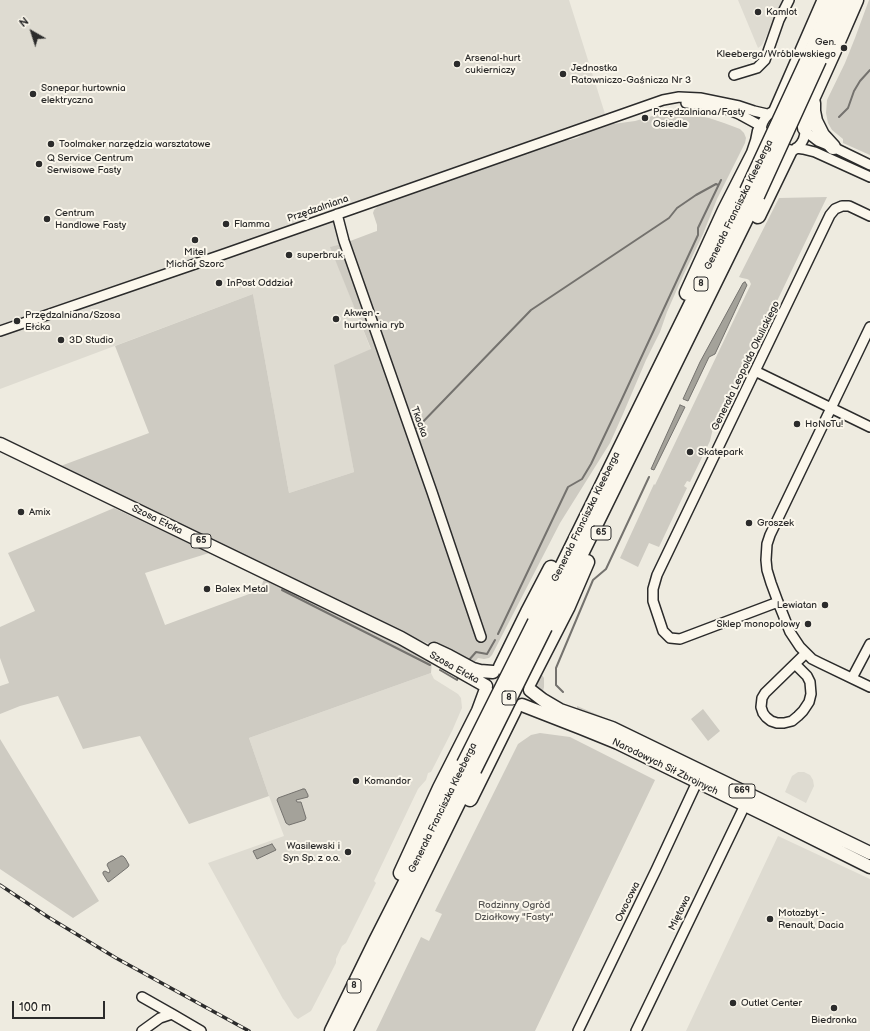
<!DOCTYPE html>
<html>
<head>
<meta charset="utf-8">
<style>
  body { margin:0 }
  #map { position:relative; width:870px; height:1031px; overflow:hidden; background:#eeebe0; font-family:"Balsamiq Sans",sans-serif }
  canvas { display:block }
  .north { position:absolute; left:12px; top:12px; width:40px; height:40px; -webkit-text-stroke:3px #fbf7ec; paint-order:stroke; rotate:321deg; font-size:11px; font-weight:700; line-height:16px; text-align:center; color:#2b2b2b }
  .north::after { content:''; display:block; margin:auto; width:14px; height:18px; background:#2b2b2b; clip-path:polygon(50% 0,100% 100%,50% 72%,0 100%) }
  .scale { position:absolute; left:12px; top:1001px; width:93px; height:18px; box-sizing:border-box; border:2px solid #2b2b2b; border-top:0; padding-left:5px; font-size:12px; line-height:14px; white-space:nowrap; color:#2b2b2b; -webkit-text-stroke:3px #fbf7ec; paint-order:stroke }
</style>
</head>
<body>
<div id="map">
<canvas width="870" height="1031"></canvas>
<div class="north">N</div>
<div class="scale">100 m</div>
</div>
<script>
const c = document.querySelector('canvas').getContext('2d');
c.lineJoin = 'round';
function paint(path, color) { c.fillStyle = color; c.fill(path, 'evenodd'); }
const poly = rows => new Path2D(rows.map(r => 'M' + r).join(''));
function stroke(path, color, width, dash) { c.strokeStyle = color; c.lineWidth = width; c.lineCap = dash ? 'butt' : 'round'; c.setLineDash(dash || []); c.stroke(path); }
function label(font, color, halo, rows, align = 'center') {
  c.font = font + ' "Balsamiq Sans",sans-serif'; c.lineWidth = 4; c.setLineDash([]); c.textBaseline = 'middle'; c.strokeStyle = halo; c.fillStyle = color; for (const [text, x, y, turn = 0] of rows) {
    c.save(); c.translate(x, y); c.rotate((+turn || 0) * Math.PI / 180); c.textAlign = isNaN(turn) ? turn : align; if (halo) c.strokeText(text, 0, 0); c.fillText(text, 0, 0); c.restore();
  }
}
const built = poly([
  [0,0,569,0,606,117,336,210,345,243,331,247,371,350,335,365,354,472,289,493,253,294,0,389],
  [738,0,784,0,762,45,758,48],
  [431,673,434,679,458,694,461,698,462,708,452,731,431,772,428,773,426,780,418,789,374,881,376,883,346,943,342,946,336,959,336,963,311,1011,298,1019,294,1016,284,1000,283,999,208,863,284,836,269,796,249,738],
  [798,772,804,772,810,775,813,780,814,786,806,803,785,792,792,776],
  [778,836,870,879,870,1031,686,1031]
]);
const green = poly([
  [869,0,870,0,870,155,843,143,843,139,832,130,828,123,826,113,827,100,845,63,855,38],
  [673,110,709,118,724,123,740,129,744,133,746,138,745,143,717,199,703,234,682,278,667,312,660,332,646,360,623,414,610,443,560,523,492,655,489,658,484,659,478,658,473,664,442,649,402,633,58,467,149,433,115,346,253,294,289,493,354,472,334,365,371,349,330,247,345,243,374,232,377,231,377,225,373,213,374,210,378,206,392,200,392,199,560,140,569,140,577,138,582,135,585,131,596,127,598,129,613,124,635,121],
  [827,197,767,322,763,321,761,326,764,328,732,394,729,393,727,397,730,399,726,407,714,424,710,441,690,482,687,481,684,486,687,488,659,547,649,543,638,567,620,558,654,484,655,485,751,284,749,280,747,279,742,278,739,277,779,198],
  [114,508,209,553,145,573,165,625,260,590,265,576,432,661,431,673,249,738,269,796,189,824,140,736,83,749,58,696,20,706,0,714,0,686,9,683,0,658,0,627,35,611,8,553],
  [538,673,542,675,544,678,544,687,542,695,535,687,535,683],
  [577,706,615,722,846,835,577,711],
  [703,709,720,731,708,741,691,719],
  [540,733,570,737,655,780,535,1031,376,1031,421,937,429,941,442,914,435,911,518,744,531,735],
  [0,739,99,901,73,918,0,869]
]);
const water = poly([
  [745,282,747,285,715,354,709,357,688,401,683,399,700,362,743,283,745,282],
  [680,405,685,407,654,470,651,469,680,405],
  [303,789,305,789,308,795,308,797,296,800,297,802,301,802,306,818,305,820,289,825,286,823,277,800,278,798,303,789],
  [272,844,276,850,257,859,253,851,272,844],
  [121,856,123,856,125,858,129,865,128,867,110,881,108,882,103,874,103,872,105,871,109,873,110,871,107,865,108,863,121,856]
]);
const stream = poly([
  [839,117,848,108,854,91,860,81,870,70],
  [417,428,531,310,669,218,677,208,696,195,716,184,718,185],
  [282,590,430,665],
  [498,634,568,487,582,479,591,464,621,401,698,235,698,228,721,180],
  [469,660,476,652,487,654,495,640],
  [440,670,457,680,458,677],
  [563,692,556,685,556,668,593,580,606,569,649,477]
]);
const minor = poly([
  [734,75,757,68,765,60,779,20,789,0],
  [686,103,701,104,729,110,739,114,761,126],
  '761 131a22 22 0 1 1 44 0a22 22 0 1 1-44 0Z',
  [774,110,822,0],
  [805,131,818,141,833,147,870,165],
  [796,148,803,149,815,152,870,177],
  [337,214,344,241,432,492,481,637],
  [870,327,770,535,767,544,766,560,767,570,771,583,778,602,790,632,800,647,812,659,820,663,870,687],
  [0,331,227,253,643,107,663,100,679,97,700,98,739,106,754,111,767,114],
  [755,371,870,427],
  [778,602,680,639,670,638,663,631,653,601,653,589,657,575,830,215,835,209,842,206,849,206,870,216],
  [795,664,807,676,810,682,811,694,809,702,803,711,798,716,792,721,784,723,777,723,771,721,766,717,763,713,761,707,762,698,765,693,806,653],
  [852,678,870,644],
  [142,997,172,1014],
  [142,1031,160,1018,172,1014,201,1031],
  [578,1031,656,870,697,782],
  [636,1031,745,805]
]);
const major = poly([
  [0,444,401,638,486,686],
  [434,649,449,656,473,669,480,671,493,672],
  [530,690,543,700,560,710,612,728,870,853],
  [522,705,581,728,618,743,776,820,870,867]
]);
const highway = poly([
  [809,57,833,0],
  [819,60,844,2],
  [813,103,813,111,815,121,822,135,833,147],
  [805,128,805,119,807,110,836,46,856,0],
  [758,216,789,152],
  [687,293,725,210,754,153,758,141,760,131],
  [535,622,747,191],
  [545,627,757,196],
  [501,667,528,612,551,568],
  [529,682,568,606,587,562],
  [470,799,514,710],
  [401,873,440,788,479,711,486,692],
  [332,1031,376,941,442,811,464,764],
  [345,1031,388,945,474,770]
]);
const rail = poly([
  [0,885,48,917,116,958,249,1031]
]);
const highwayBridge = poly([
  [747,191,809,57],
  [757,196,819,60],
  [464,764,535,622],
  [474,770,545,627]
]);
const markers = [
  [758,12,4,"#2b2b2b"],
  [844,48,4,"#2b2b2b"],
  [457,64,4,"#2b2b2b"],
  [563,74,4,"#2b2b2b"],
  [33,94,4,"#2b2b2b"],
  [645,118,4,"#2b2b2b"],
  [51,144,4,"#2b2b2b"],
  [39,164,4,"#2b2b2b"],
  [47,219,4,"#2b2b2b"],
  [226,224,4,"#2b2b2b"],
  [195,240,4,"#2b2b2b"],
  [289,255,4,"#2b2b2b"],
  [219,283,4,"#2b2b2b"],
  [336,319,4,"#2b2b2b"],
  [17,321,4,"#2b2b2b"],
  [61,340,4,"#2b2b2b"],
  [797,424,4,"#2b2b2b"],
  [690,452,4,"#2b2b2b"],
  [21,512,4,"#2b2b2b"],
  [749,523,4,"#2b2b2b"],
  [207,589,4,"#2b2b2b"],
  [825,605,4,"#2b2b2b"],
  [808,624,4,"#2b2b2b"],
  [356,781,4,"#2b2b2b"],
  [348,852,4,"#2b2b2b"],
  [770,919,4,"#2b2b2b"],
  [733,1003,4,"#2b2b2b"],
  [834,1008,4,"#2b2b2b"]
];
const shields = [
  [701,284,14],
  [601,533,20],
  [201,541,20],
  [509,698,14],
  [742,791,26],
  [354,986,14]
];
const shieldNames = [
  ["8",701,284],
  ["65",601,533],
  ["65",201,541],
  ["8",509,698],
  ["669",742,791],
  ["8",354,986]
];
const poiNames = [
  ["Kamlot",766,12],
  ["Gen.",836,42,"right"],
  ["Kleeberga/Wróblewskiego",836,54,"right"],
  ["Arsenal-hurt",465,58],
  ["cukierniczy",465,70],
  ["Jednostka",571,68],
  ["Ratowniczo-Gaśnicza Nr 3",571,80],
  ["Sonepar hurtownia",41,88],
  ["elektryczna",41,100],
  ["Przędzalniana/Fasty",653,112],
  ["Osiedle",653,124],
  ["Toolmaker narzędzia warsztatowe",59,144],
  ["Q Service Centrum",47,158],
  ["Serwisowe Fasty",47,170],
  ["Centrum",55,213],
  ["Handlowe Fasty",55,225],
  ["Flamma",234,224],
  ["Mitel",195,252,"center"],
  ["Michał Szorc",195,264,"center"],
  ["superbruk",297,255],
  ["InPost Oddział",227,283],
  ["Akwen -",344,313],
  ["hurtownia ryb",344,325],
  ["Przędzalniana/Szosa",25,315],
  ["Ełcka",25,327],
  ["3D Studio",69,340],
  ["HoNoTu!",805,424],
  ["Skatepark",698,452],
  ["Amix",29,512],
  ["Groszek",757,523],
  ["Balex Metal",215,589],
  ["Lewiatan",817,605,"right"],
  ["Sklep monopolowy",800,624,"right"],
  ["Komandor",364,781],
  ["Wasilewski i",340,846,"right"],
  ["Syn Sp. z o.o.",340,858,"right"],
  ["Motozbyt -",778,913],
  ["Renault, Dacia",778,925],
  ["Outlet Center",741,1003],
  ["Biedronka",834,1020,"center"]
];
const streetNames = [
  ["Generała Franciszka Kleeberga",739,205,-64],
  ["Przędzalniana",318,209,-19],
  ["Generała Leopolda Okulickiego",746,366,-64],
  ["Tkacka",419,422,70],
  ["Generała Franciszka Kleeberga",586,517,-64],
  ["Szosa Ełcka",157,520,26],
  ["Szosa Ełcka",454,668,29],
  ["Narodowych Sił Zbrojnych",665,767,26],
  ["Generała Franciszka Kleeberga",443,808,-64],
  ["Owocowa",628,902,-64],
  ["Miętowa",680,913,-64]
];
const parkNames = [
  ["Rodzinny Ogród",514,905],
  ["Działkowy \"Fasty\"",514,917]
];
paint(built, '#dedbd1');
paint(green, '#cecbc2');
paint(water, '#a4a29a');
stroke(water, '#74726e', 1);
stroke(stream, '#74726e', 2);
stroke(minor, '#2b2b2b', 12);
stroke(major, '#2b2b2b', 15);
stroke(highway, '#2b2b2b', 17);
stroke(minor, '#fbf7ec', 9);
stroke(major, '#fbf7ec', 12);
stroke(highway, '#fbf7ec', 14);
stroke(rail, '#2b2b2b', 3.5);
stroke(rail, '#fbf7ec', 2, [6]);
stroke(highwayBridge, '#2b2b2b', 17, []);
stroke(highwayBridge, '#fbf7ec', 14);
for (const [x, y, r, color] of markers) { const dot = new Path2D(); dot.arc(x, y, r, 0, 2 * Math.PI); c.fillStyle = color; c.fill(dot); stroke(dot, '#fbf7ec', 1.5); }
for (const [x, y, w] of shields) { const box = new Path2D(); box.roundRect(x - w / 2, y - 7, w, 14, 3); c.fillStyle = '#fbf7ec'; c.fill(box); stroke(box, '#2b2b2b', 1); }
label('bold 9px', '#2b2b2b', null, shieldNames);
label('10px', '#2b2b2b', '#fbf7ec', poiNames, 'left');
label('10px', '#2b2b2b', '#fbf7ec', streetNames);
label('10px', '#545351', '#fbf7ec', parkNames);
</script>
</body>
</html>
